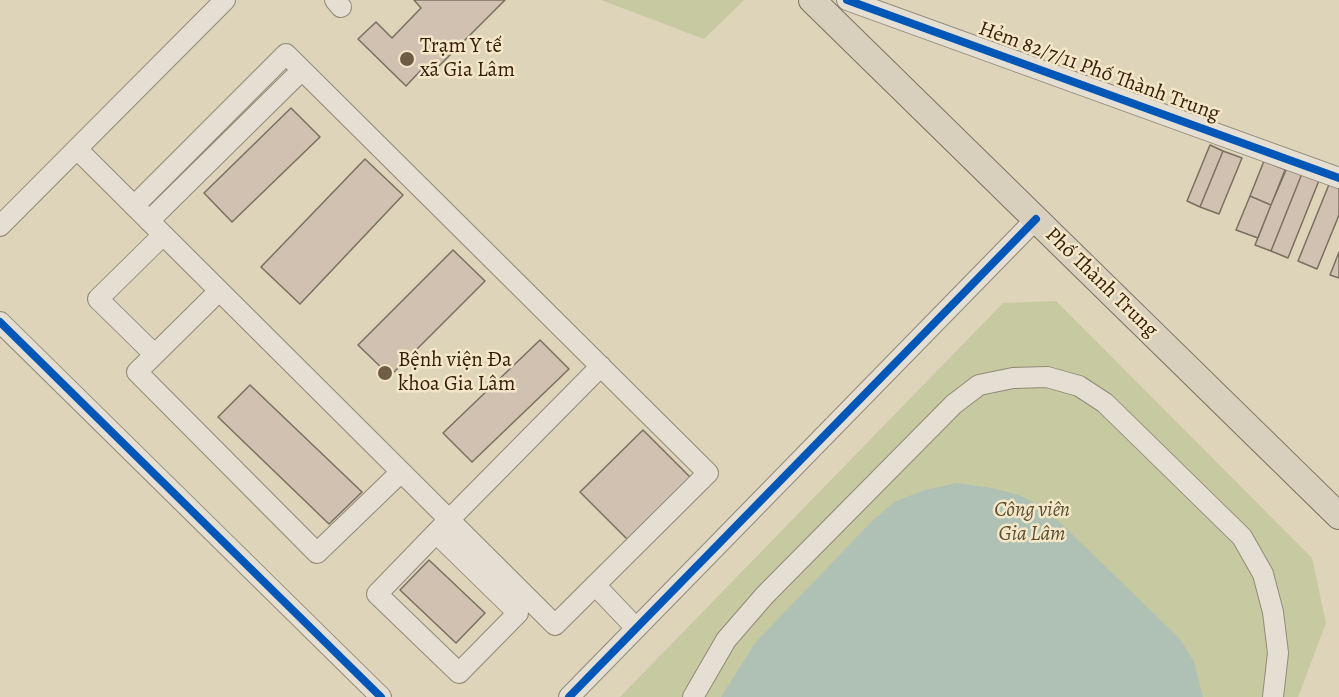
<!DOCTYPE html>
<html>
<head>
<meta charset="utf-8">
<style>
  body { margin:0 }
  canvas { display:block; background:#ddd4ba }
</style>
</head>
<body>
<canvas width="1339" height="697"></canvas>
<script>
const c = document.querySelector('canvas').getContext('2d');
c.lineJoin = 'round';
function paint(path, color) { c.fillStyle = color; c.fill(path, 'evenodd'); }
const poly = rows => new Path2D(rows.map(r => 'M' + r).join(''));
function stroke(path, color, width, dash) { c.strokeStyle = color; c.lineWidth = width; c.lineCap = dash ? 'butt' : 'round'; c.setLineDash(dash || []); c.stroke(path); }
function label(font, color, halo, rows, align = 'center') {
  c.font = font + ' Alegreya,serif'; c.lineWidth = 5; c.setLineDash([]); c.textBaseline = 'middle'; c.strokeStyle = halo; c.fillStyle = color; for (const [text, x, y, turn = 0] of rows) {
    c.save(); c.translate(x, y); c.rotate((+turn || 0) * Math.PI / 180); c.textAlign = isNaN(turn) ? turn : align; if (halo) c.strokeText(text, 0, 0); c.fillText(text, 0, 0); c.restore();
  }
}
const green = poly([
  [601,0,744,0,704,39],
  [1056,301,1312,558,1326,623,1298,697,620,697,1003,303]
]);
const water = poly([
  [956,483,992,488,1019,495,1045,508,1180,639,1194,662,1203,697,721,697,755,643,873,520,894,502,925,490]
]);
const building = poly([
  [414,0,505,0,430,75,423,68,406,86,358,39,376,22,392,38,421,8,414,0],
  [291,108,320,137,232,222,204,193,291,108],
  [1210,145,1223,151,1200,207,1187,201,1210,145],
  [1223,151,1242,158,1219,214,1200,207,1223,151],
  [365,159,403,195,300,304,261,267,365,159],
  [1264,161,1286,170,1271,205,1250,196,1264,161],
  [1287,165,1303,171,1271,251,1255,245,1287,165],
  [1303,171,1320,178,1288,258,1271,251,1303,171],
  [1330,182,1339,186,1339,215,1317,269,1298,261,1330,182],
  [1250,196,1271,205,1258,238,1236,230,1250,196],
  [453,250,485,281,390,376,358,345,453,250],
  [1339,252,1339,278,1330,275,1339,252],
  [540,340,569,369,472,462,443,433,540,340],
  [250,385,362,492,329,524,218,417,250,385],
  [643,430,693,480,630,542,580,492,643,430],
  [429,560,485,613,456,643,400,590,429,560]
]);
const minor = poly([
  [335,0,341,7],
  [847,0,1339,178],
  [77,149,555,625,708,473,286,54,134,206],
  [149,221,302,70],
  [0,226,225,0],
  [219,291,137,372,317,553,401,472],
  [0,322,381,697],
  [154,354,98,299,163,235],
  [436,533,518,613,459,673,377,594,436,533,601,366],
  [595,585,636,628],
  [569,697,1036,219],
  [693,697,726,640,765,595,954,404,979,385,1013,378,1047,377,1079,386,1105,403,1242,537,1263,574,1273,612,1278,653,1273,697]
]);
const major = poly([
  [812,0,1339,516]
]);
const cycleway = poly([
  [847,0,1339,178],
  [0,322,381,697],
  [569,697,1036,219]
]);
const markers = [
  [407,59,8,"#705d47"],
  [385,373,8,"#705d47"]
];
const poiNames = [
  ["Trạm Y tế",420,47],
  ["xã Gia Lâm",420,71],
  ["Bệnh viện Đa",398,361],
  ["khoa Gia Lâm",398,385]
];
const streetNames = [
  ["Hẻm 82/7/11 Phố Thành Trung",1099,72,20],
  ["Phố Thành Trung",1101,283,44]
];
const parkNames = [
  ["Công viên",1032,511],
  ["Gia Lâm",1032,535]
];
paint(green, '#c7c9a0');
paint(water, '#aec1b4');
paint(building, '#d1c1b1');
stroke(building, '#797061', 1.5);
stroke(minor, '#928978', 22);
stroke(major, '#797061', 28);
stroke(minor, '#e4dfd2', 20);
stroke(major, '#d8d0bd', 26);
stroke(cycleway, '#0057b8', 8);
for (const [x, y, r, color] of markers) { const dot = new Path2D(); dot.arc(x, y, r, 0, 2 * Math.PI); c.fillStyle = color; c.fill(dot); stroke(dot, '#f3e7c8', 2); }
label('21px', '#361d09', '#f3e7c8', poiNames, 'left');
label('21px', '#361d09', '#f3e7c8', streetNames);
label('italic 21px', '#5c4e30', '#f3e7c8', parkNames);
</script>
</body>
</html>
